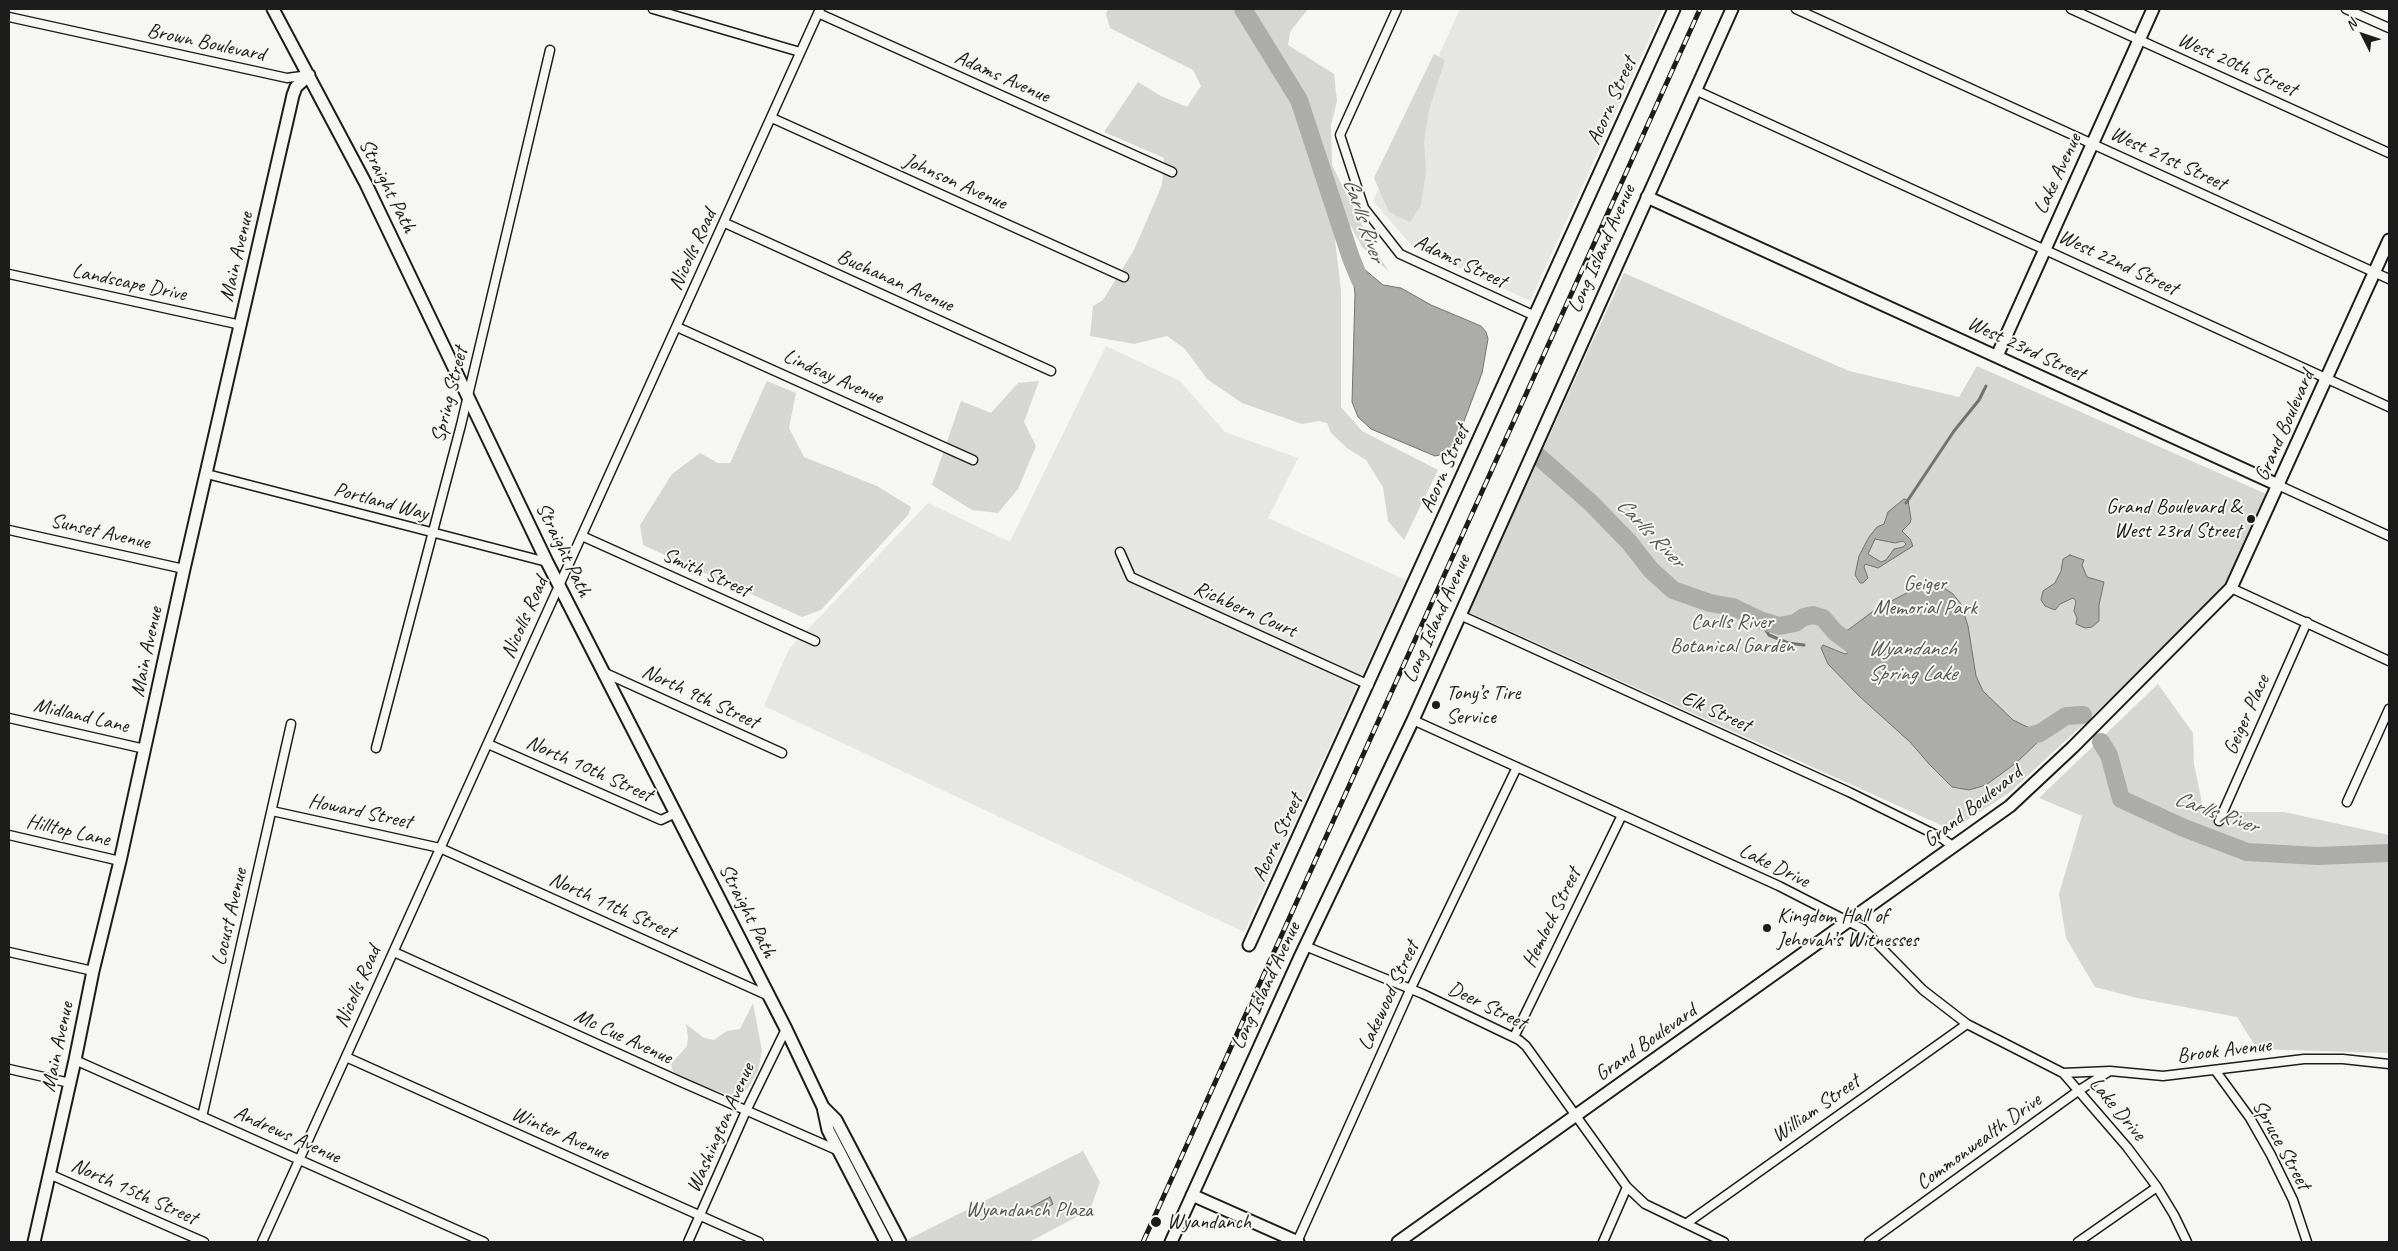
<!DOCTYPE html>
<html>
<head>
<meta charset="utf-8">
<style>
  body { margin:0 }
  #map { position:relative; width:2398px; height:1251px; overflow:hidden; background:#f6f6f2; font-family:Caveat,sans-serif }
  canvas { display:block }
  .frame { position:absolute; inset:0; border:10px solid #1c1c1c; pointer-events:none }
  .north { position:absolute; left:2338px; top:10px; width:50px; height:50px; -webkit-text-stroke:4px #f6f6f2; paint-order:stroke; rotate:311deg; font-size:14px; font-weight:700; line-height:20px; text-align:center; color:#1c1c1c }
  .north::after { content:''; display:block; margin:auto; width:18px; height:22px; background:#1c1c1c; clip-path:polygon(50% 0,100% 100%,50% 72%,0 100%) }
</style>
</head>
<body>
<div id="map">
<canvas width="2398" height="1251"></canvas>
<div class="frame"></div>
<div class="north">N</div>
</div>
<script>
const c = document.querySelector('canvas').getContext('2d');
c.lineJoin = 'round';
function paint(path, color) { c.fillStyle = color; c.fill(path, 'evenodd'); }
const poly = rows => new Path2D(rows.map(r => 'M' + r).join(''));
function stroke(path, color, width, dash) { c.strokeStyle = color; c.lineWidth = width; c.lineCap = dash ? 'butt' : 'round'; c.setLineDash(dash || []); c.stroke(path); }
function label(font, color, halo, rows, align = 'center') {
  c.font = font + ' Caveat,sans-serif'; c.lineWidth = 4; c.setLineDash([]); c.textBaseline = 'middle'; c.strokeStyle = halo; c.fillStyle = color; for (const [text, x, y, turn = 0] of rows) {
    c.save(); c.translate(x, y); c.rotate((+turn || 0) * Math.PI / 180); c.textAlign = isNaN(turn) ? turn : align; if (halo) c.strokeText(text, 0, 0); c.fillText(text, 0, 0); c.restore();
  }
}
const built = poly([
  [1460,9,1663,9,1530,301,1411,245,1373,201],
  [1106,346,1180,381,1225,432,1298,458,1268,518,1406,580,1244,932,764,706,789,649,928,503,1010,542]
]);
const green = poly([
  [1108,9,1308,9,1290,32,1288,45,1334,74,1337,101,1331,125,1332,165,1371,243,1389,272,1362,247,1351,226,1335,239,1341,291,1341,407,1362,431,1438,470,1404,540,1388,521,1383,487,1366,460,1347,448,1331,433,1327,423,1319,421,1302,424,1242,403,1207,379,1185,349,1167,336,1134,344,1090,336,1093,306,1103,300,1134,250,1162,185,1164,158,1104,132,1138,82,1161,96,1187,107,1201,86,1193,70,1110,28,1106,14],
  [1434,54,1445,60,1429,110,1424,142,1426,170,1421,205,1410,222,1389,212,1374,178],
  [1624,273,1849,371,1959,397,1977,366,2273,497,2231,588,2010,792,1952,830,1468,612],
  [767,381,796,393,789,428,804,457,877,486,911,507,908,515,821,610,802,617,643,545,640,525,672,474,700,453,718,463,730,463],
  [1039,381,1024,422,1036,446,1018,489,998,513,972,510,932,485,961,401,991,413,1018,383],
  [2158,684,2193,733,2194,764,2204,812,2284,812,2389,835,2389,1053,2257,1049,2237,1017,2137,998,2095,987,2066,938,2059,894,2082,816,2039,798],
  [753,1003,762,1051,758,1071,748,1088,741,1093,730,1095,690,1082,673,1072,671,1064,687,1046,688,1037,686,1024,704,1038,714,1040,727,1031,740,1029],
  [1083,1151,1100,1182,1090,1210,1029,1242,908,1242,907,1240]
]);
const water = poly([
  [1351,258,1383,285,1401,288,1431,305,1481,326,1486,332,1488,339,1482,373,1463,424,1452,448,1444,454,1435,456,1371,429,1358,417,1352,402,1355,294,1351,258],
  [1904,499,1908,500,1911,519,1910,523,1902,531,1910,539,1913,546,1878,568,1865,564,1864,567,1868,578,1863,583,1860,583,1855,575,1859,556,1869,537,1877,527,1884,524,1888,512,1904,499],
  [1875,539,1895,543,1903,541,1906,544,1903,547,1894,549,1886,560,1881,562,1868,554,1875,539],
  [2070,555,2084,560,2082,565,2087,577,2104,582,2099,605,2099,621,2092,627,2085,628,2076,624,2077,618,2074,611,2076,601,2073,598,2060,604,2055,610,2045,606,2041,600,2043,591,2055,583,2061,571,2063,559,2070,555],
  [1924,584,1941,586,1953,594,1961,604,1968,626,1976,676,1983,691,2013,720,2040,733,2040,740,2016,763,1986,785,1969,790,1952,787,1930,765,1910,742,1859,696,1828,664,1821,648,1823,645,1845,654,1850,652,1852,646,1835,637,1835,632,1848,630,1876,609,1924,584],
  [1050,1197,1053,1204,1035,1214,1031,1207,1050,1197]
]);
const stream = poly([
  [1906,503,1954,431,1979,400,1986,386],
  [1760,620,1769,635,1788,643,1804,645]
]);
const river = poly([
  [1243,9,1299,100,1351,258,1360,280],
  [1538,456,1591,503,1629,542,1651,570,1673,590,1710,603,1733,607,1760,620,1779,626,1795,623,1804,617,1813,615,1823,618,1835,632,1855,647],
  [2017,739,2040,733,2066,716,2083,715],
  [2101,742,2109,755,2121,799,2184,828,2247,852,2318,856,2389,853]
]);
const street = poly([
  [653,9,800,52],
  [1397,9,1340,135,1364,208,1400,254,1535,316],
  [1796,9,2389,279],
  [2071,9,2389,153],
  [2346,9,2389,28],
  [818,13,1172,172],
  [9,17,287,78,309,75],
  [1695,90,2389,407],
  [772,118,1124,277],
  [725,223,1051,371],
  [9,274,241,325],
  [677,327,973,460],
  [207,474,547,562],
  [2278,485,2389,536],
  [9,530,184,569],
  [582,536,815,641],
  [1120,552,1131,577,1369,685],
  [2231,588,2389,661],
  [1460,615,1849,792,1940,837,1954,847],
  [603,672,782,753],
  [9,718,145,749],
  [1413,720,1779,886,1863,929,1923,990,1967,1024,2063,1073,2127,1147,2157,1187,2174,1215,2187,1242],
  [488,744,661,820,676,813],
  [376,748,461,425,550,50],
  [2347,802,2389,709],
  [272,811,440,848,769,996],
  [2219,821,2307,622],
  [9,835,120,861],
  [1305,946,1423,994,1519,1040,1526,1046,1627,1187,1645,1204,1724,1242],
  [9,952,93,971],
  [394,952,679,1081,839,1151],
  [1514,1037,1622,815],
  [346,1057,759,1242],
  [75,1060,484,1242],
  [9,1069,70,1083],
  [2215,1070,2250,1118,2271,1155,2293,1200,2307,1242],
  [2063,1073,2110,1071,2163,1076,2304,1059,2343,1059,2389,1064],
  [202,1117,291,724],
  [49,1174,204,1242],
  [1687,1223,1967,1024],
  [262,1242,820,9],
  [688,1242,746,1111,786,1029],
  [1297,1242,1410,990,1517,767],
  [1603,1242,1627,1187],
  [1869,1242,2078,1091,2108,1072],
  [2078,1242,2157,1187]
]);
const secondary = poly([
  [273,9,366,184,547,562,786,1029,823,1107,828,1130,886,1242],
  [1647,197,2278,485],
  [1997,356,2153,9],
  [1249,945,1674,9],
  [823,1107,836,1120,900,1242],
  [1192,1195,1298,1242],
  [34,1242,75,1060,93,971,120,861,184,569,293,95,296,87,309,75],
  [1171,1242,1300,957,1413,720,1732,9],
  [1398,1242,2010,806,2073,747,2231,588,2389,240]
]);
const rail = poly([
  [1143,1242,1700,9]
]);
const markers = [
  [2251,519,5,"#1c1c1c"],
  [1436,705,5,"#1c1c1c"],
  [1767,928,5,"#1c1c1c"],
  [1156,1222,6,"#1c1c1c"]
];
const streetNames = [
  ["Brown Boulevard",206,43,12],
  ["West 20th Street",2237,65,24],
  ["Adams Avenue",1002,77,24],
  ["Acorn Street",1612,101,-66],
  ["West 21st Street",2168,159,25],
  ["Lake Avenue",2058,174,-65],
  ["Johnson Avenue",955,182,24],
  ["Straight Path",387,186,63],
  ["Long Island Avenue",1602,249,-66],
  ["Nicolls Road",693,250,-65],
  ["Main Avenue",237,257,-77],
  ["Adams Street",1460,262,25],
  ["West 22nd Street",2118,263,25],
  ["Buchanan Avenue",895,281,24],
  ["Landscape Drive",129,283,12],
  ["West 23rd Street",2026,349,25],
  ["Lindsay Avenue",833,377,24],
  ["Spring Street",450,395,-76],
  ["Grand Boulevard",2285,426,-66],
  ["Acorn Street",1445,469,-66],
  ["Portland Way",381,502,15],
  ["Sunset Avenue",100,532,13],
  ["Straight Path",563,550,64],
  ["Smith Street",706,573,24],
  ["Richbern Court",1245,610,24],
  ["Nicolls Road",525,618,-66],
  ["Long Island Avenue",1437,619,-66],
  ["Main Avenue",147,652,-78],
  ["North 9th Street",700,697,25],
  ["Elk Street",1716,712,24],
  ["Geiger Place",2247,715,-66],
  ["Midland Lane",81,716,13],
  ["North 10th Street",589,769,24],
  ["Grand Boulevard",1973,807,-38],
  ["Howard Street",360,812,12],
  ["Hilltop Lane",68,831,13],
  ["Acorn Street",1278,838,-65],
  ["Lake Drive",1774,866,26],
  ["North 11th Street",612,906,24],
  ["Straight Path",747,911,63],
  ["Locust Avenue",230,917,-77],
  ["Hemlock Street",1552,918,-64],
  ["Long Island Avenue",1266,986,-65],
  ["Nicolls Road",358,987,-66],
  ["Lakewood Street",1389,996,-65],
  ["Deer Street",1487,1006,26],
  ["Mc Cue Avenue",623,1037,25],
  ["Grand Boulevard",1646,1043,-35],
  ["Main Avenue",58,1047,-78],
  ["Brook Avenue",2224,1051,-7],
  ["William Street",1816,1109,-35],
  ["Lake Drive",2117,1109,50],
  ["Washington Avenue",721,1128,-66],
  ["Winter Avenue",560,1134,24],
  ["Andrews Avenue",287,1135,24],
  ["Commonwealth Drive",1979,1142,-36],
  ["Spruce Street",2281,1145,61],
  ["North 15th Street",134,1192,24]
];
const poiNames = [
  ["Grand Boulevard &",2241,507,"right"],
  ["West 23rd Street",2241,531,"right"],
  ["Tony’s Tire",1446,693],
  ["Service",1446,717],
  ["Kingdom Hall of",1777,916],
  ["Jehovah’s Witnesses",1777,940],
  ["Wyandanch",1167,1222]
];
const parkNames = [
  ["Geiger",1925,584],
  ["Memorial Park",1925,608],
  ["Carlls River",1732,622],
  ["Botanical Garden",1732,646],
  ["Wyandanch Plaza",1029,1210]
];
const waterNames = [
  ["Carlls River",1363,220,71],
  ["Carlls River",1650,533,46],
  ["Wyandanch",1912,649],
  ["Spring Lake",1912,674],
  ["Carlls River",2216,813,20]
];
paint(built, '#e6e6e2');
paint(green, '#d6d6d2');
paint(water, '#acaca9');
stroke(water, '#727271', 1);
stroke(stream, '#727271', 3);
stroke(river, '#acaca9', 18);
stroke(street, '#1c1c1c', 11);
stroke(secondary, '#1c1c1c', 15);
stroke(street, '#f6f6f2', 8);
stroke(secondary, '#f6f6f2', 11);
stroke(rail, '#1c1c1c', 5);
stroke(rail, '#f6f6f2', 3, [9]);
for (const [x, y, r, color] of markers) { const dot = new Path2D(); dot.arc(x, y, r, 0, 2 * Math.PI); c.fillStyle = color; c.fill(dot); stroke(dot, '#f6f6f2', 2); }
label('21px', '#1c1c1c', '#f6f6f2', streetNames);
label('21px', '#1c1c1c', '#f6f6f2', poiNames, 'left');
label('21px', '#545453', '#f6f6f2', parkNames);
label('italic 22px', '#565654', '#f6f6f2', waterNames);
</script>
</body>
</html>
